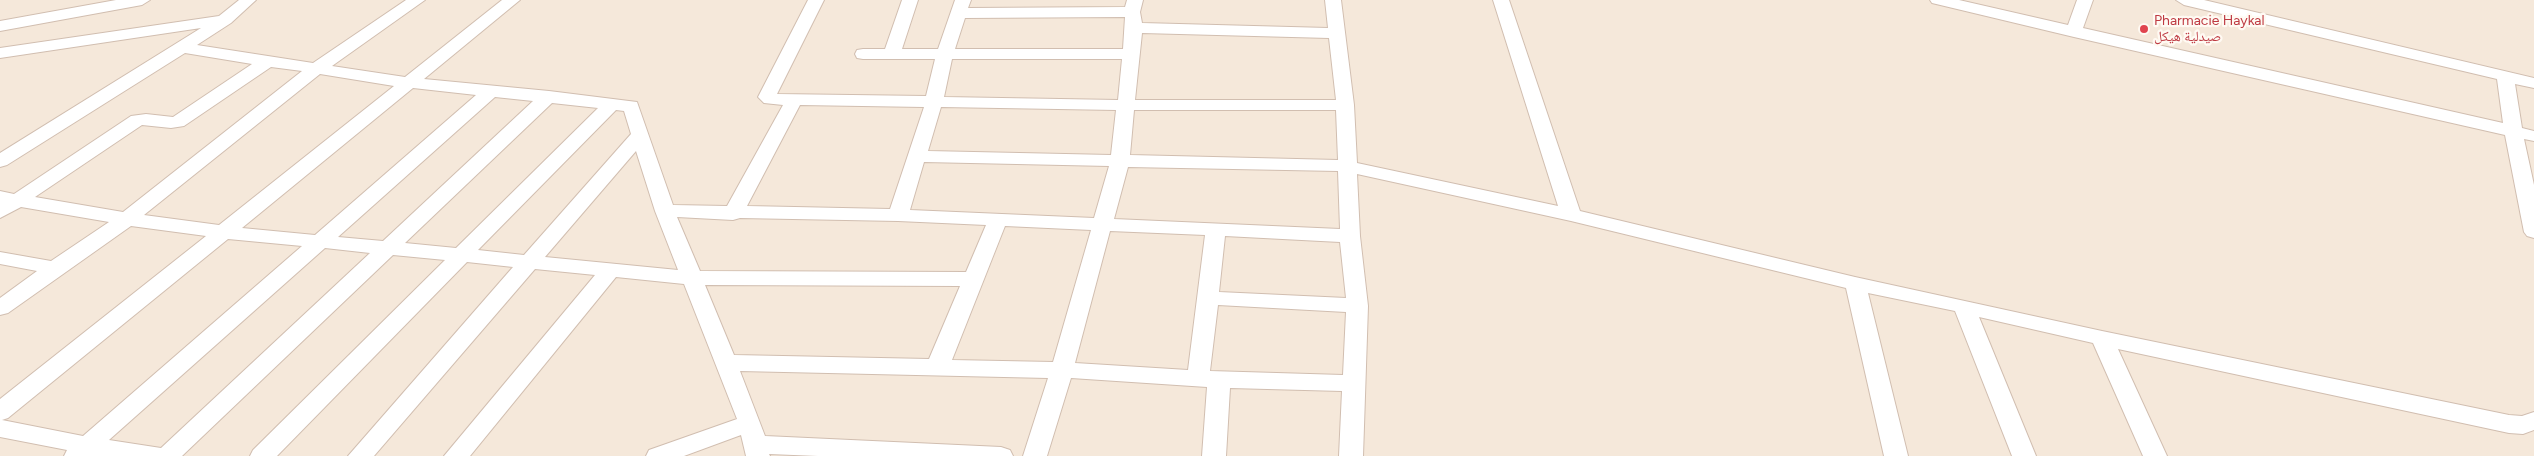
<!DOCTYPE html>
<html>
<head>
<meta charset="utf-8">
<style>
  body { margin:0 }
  canvas { display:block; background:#fdf6ec }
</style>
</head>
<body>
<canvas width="2534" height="456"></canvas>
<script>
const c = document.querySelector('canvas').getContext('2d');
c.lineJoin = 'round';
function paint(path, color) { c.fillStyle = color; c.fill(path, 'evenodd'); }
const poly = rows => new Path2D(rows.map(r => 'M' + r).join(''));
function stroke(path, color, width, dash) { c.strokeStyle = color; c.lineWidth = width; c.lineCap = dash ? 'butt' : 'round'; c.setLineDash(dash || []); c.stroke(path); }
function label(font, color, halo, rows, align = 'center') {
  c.font = font + ' Figtree,"Noto Naskh Arabic",sans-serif'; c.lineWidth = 4.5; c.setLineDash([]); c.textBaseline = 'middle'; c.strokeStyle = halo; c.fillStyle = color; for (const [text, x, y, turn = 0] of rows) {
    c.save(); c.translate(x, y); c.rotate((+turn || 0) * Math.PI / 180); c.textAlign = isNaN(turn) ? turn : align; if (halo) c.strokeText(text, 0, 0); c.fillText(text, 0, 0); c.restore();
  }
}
const residential = poly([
  [0,0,2534,0,2534,456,0,456]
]);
const minor = poly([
  [116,0,150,0,142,5,0,31,0,21,116,0],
  [239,0,256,0,231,23,197,45,313,63,406,0,425,0,332,66,405,77,502,0,520,0,424,79,549,91,637,102,673,205,727,206,783,105,764,103,758,97,808,0,824,0,777,94,926,96,935,59,863,59,857,58,855,54,857,50,863,49,885,49,902,0,918,0,902,49,938,49,955,0,971,0,968,8,1125,7,1127,0,1143,0,1140,12,1142,23,1328,28,1325,0,1341,0,1354,105,1357,163,1558,206,1493,0,1509,0,1580,211,1855,277,2102,331,2509,415,2522,416,2534,412,2534,430,2523,434,2509,433,2118,349,2167,456,2143,456,2093,343,1979,317,2036,456,2012,456,1955,311,1868,293,1908,456,1884,456,1846,288,1571,221,1357,174,1360,236,1368,306,1363,456,1339,456,1342,391,1230,388,1226,456,1202,456,1207,387,1071,378,1047,456,1023,456,1048,378,740,371,765,436,1001,447,1010,450,1013,456,818,456,769,454,770,456,746,456,741,435,684,456,646,456,649,450,737,419,684,284,616,277,470,456,444,456,595,275,535,269,374,456,348,456,513,267,467,262,277,456,250,456,253,450,445,260,393,255,182,456,64,456,67,450,0,437,0,399,206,236,131,226,8,313,0,315,0,298,37,271,0,264,0,252,51,261,109,222,21,207,0,218,0,191,14,194,131,116,146,114,173,117,252,64,185,53,7,165,0,167,0,153,201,28,0,58,0,48,219,16,239,0],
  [1125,17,1123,49,955,49,965,18,1125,17],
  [1142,33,1329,38,1336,100,1135,100,1142,33],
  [952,59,1122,59,1118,100,944,97,952,59],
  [271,67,302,71,123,212,35,197,142,125,171,128,184,126,271,67],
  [320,74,394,86,219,225,144,215,320,74],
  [413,88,476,95,315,235,242,228,413,88],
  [495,97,533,101,383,241,338,237,495,97],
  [552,103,598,108,456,248,405,243,552,103],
  [800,105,924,107,890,209,747,206,800,105],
  [941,107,1116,110,1111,155,928,151,941,107],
  [616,110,624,111,631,134,524,255,478,250,616,110],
  [1134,110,1336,110,1338,160,1130,155,1134,110],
  [636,151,655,211,678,270,545,257,636,151],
  [924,162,1109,166,1094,218,910,210,924,162],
  [1128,167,1338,171,1340,229,1114,219,1128,167],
  [677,217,733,220,740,218,898,221,986,225,966,272,700,271,677,217],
  [1005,226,1091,230,1053,362,952,360,1005,226],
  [1110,231,1205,235,1188,370,1075,363,1110,231],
  [1225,236,1340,242,1346,298,1219,292,1225,236],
  [228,239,302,246,83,436,2,420,8,418,228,239],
  [325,248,370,253,161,448,109,440,325,248],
  [705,285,960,286,929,359,734,355,705,285],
  [1218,305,1346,312,1343,375,1210,371,1218,305],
  [1930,0,1959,0,2068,25,2077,0,2093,0,2083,28,2503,123,2497,79,2184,5,2176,0,2204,0,2534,78,2534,88,2515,84,2522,128,2534,131,2534,141,2524,139,2534,185,2534,238,2527,236,2524,232,2505,135,2074,37,1932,3,1930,0]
]);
const markers = [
  [2144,29,5,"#e0444e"]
];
const healthNames = [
  ["Pharmacie Haykal",2154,21],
  ["صيدلية هيكل",2154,37]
];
paint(residential, '#f5e8da');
stroke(minor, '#d1beb0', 2);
paint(minor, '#fff');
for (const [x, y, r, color] of markers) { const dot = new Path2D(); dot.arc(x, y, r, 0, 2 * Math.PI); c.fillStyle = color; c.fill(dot); stroke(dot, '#fffaf3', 2); }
label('14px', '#be3a42', '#fffaf3', healthNames, 'left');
</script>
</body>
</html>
